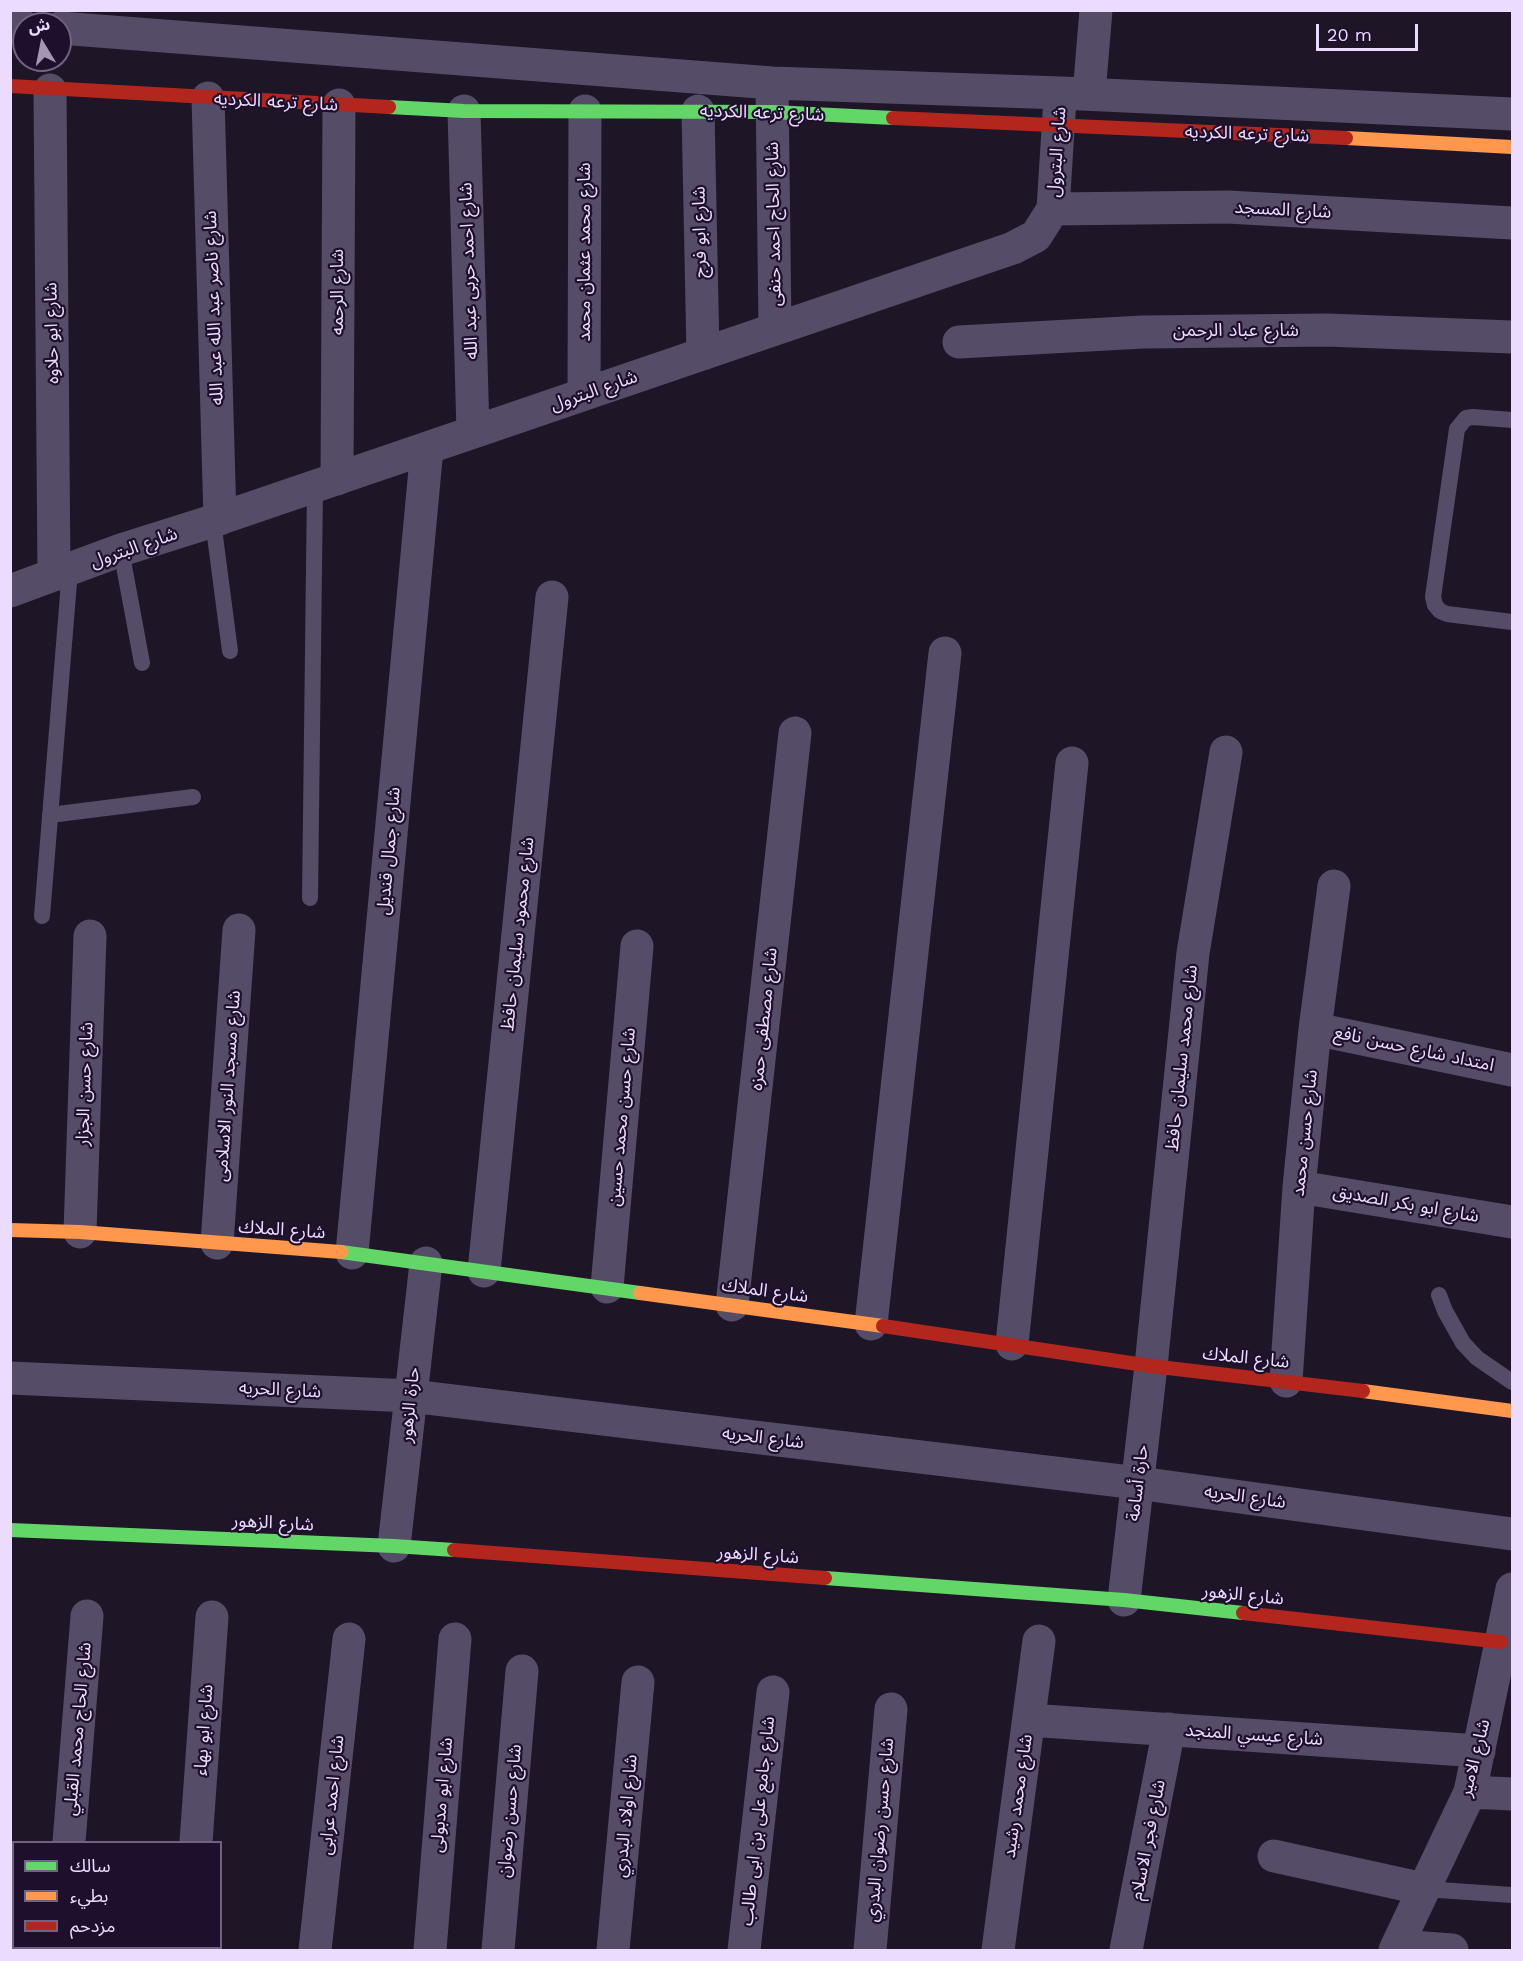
<!DOCTYPE html>
<html>
<head>
<meta charset="utf-8">
<style>
  body { margin:0 }
  #map { position:relative; width:1523px; height:1961px; overflow:hidden; background:#1e1627; font-family:"Work Sans","Noto Sans Arabic",sans-serif }
  canvas { display:block }
  .frame { position:absolute; inset:0; border:12px solid #ebdcff; pointer-events:none }
  .legend { position:absolute; left:12px; top:1841px; width:210px; height:108px; box-sizing:border-box; background:#1e102d; border:2px solid #706281; margin:0; padding:8px 10px; list-style:none; font-size:18px; color:#ebdcff }
  .legend li { display:flex; align-items:center; gap:12px; height:30px }
  .legend b { width:30px; border:2px solid #706281 }
  .north { position:absolute; left:12px; top:12px; width:60px; height:60px; box-sizing:border-box; background:#1e102d; border:2px solid #706281; border-radius:50%; rotate:350deg; font-size:16px; font-weight:700; line-height:24px; text-align:center; color:#ebdcff }
  .north::after { content:''; display:block; margin:auto; width:21px; height:27px; background:#a397b3; clip-path:polygon(50% 0,100% 100%,50% 72%,0 100%) }
  .scale { position:absolute; left:1316px; top:24px; width:102px; height:27px; box-sizing:border-box; border:3px solid #ebdcff; border-top:0; padding-left:8px; font-size:18px; line-height:21px; white-space:nowrap; color:#ebdcff; -webkit-text-stroke:4px #1e102d; paint-order:stroke }
</style>
</head>
<body>
<div id="map">
<canvas width="1523" height="1961"></canvas>
<div class="frame"></div>
<ul class="legend">
<li><b style="height:8px;background:#63d668"></b>سالك</li>
<li><b style="height:8px;background:#ff974d"></b>بطيء</li>
<li><b style="height:8px;background:#b3261e"></b>مزدحم</li>
</ul>
<div class="north">ش</div>
<div class="scale">20 m</div>
</div>
<script>
const c = document.querySelector('canvas').getContext('2d');
c.lineJoin = 'round';
const poly = rows => new Path2D(rows.map(r => 'M' + r).join(''));
function stroke(path, color, width, dash) { c.strokeStyle = color; c.lineWidth = width; c.lineCap = dash ? 'butt' : 'round'; c.setLineDash(dash || []); c.stroke(path); }
function label(font, color, halo, rows, align = 'center') {
  c.font = font + ' "Work Sans","Noto Sans Arabic",sans-serif'; c.lineWidth = 4.5; c.setLineDash([]); c.textBaseline = 'middle'; c.strokeStyle = halo; c.fillStyle = color; for (const [text, x, y, turn = 0] of rows) {
    c.save(); c.translate(x, y); c.rotate((+turn || 0) * Math.PI / 180); c.textAlign = isNaN(turn) ? turn : align; if (halo) c.strokeText(text, 0, 0); c.fillText(text, 0, 0); c.restore();
  }
}
const lane = poly([
  [1512,420,1473,417,1466,418,1457,429,1433,597,1435,605,1440,611,1447,614,1512,622],
  [213,521,230,651],
  [121,550,142,663],
  [50,815,193,797],
  [310,898,315,486],
  [42,916,70,570],
  [1439,1295,1445,1311,1463,1343,1477,1358,1512,1382],
  [1424,1889,1512,1895]
]);
const street = poly([
  [10,26,24,27],
  [60,28,772,83,1061,93,1512,114],
  [772,85,775,329],
  [50,90,54,575],
  [1089,94,1096,10],
  [208,98,220,519],
  [464,111,473,432],
  [698,111,703,354],
  [1053,209,1228,207,1512,223],
  [959,342,1143,332,1327,330,1512,337],
  [584,393,585,111],
  [337,479,339,105],
  [10,591,121,550,213,521,1013,248,1036,236,1053,209,1060,98],
  [1315,1029,1512,1070],
  [1299,1187,1512,1222],
  [80,1232,90,936],
  [217,1243,239,930],
  [352,1253,427,448],
  [484,1271,552,597],
  [607,1287,637,946],
  [732,1305,795,733],
  [871,1324,945,653],
  [1012,1344,1072,763],
  [10,1378,411,1396,1138,1483,1512,1534],
  [1286,1381,1299,1187,1315,1029,1334,886],
  [394,1546,426,1263],
  [1124,1600,1151,1366,1193,953,1226,752],
  [1029,1720,1479,1751],
  [1470,1792,1512,1794],
  [69,1842,87,1616],
  [196,1842,212,1617],
  [1274,1856,1424,1889],
  [1397,1946,1452,1950],
  [60,1950,60,1948],
  [188,1950,188,1948],
  [315,1950,349,1639],
  [430,1950,455,1639],
  [498,1950,522,1671],
  [613,1950,638,1682],
  [744,1950,773,1692],
  [870,1950,891,1709],
  [998,1950,1039,1641],
  [1126,1950,1169,1729],
  [1395,1950,1470,1792,1512,1589]
]);
const fast = poly([
  [389,107,464,111,773,112,893,118],
  [341,1252,640,1293],
  [10,1530,394,1546,454,1550],
  [825,1578,1124,1600,1243,1613]
]);
const slow = poly([
  [1346,138,1512,147],
  [10,1230,80,1232,341,1252],
  [640,1293,883,1326],
  [1363,1391,1512,1411]
]);
const jam = poly([
  [10,86,389,107],
  [893,118,1346,138],
  [883,1326,1151,1366,1363,1391],
  [454,1550,825,1578],
  [1243,1613,1501,1642]
]);
const streetNames = [
  ["شارع ترعه الكرديه",276,102,3],
  ["شارع ترعه الكرديه",762,113,2],
  ["شارع ترعه الكرديه",1247,134,2],
  ["شارع البترول",1057,152,-86],
  ["شارع المسجد",1283,210,3],
  ["شارع الحاج احمد حنفى",774,224,-91],
  ["شارع ابو فرج",700,232,-91],
  ["شارع محمد عثمان محمد",585,252,-90],
  ["شارع احمد حربى عبد الله",469,271,-92],
  ["شارع الرحمه",338,292,-90],
  ["شارع ناصر عبد الله عبد الله",214,308,-92],
  ["شارع عباد الرحمن",1236,331],
  ["شارع ابو حلاوه",52,333,-91],
  ["شارع البترول",594,391,-19],
  ["شارع البترول",134,548,-19],
  ["شارع جمال قنديل",389,851,-85],
  ["شارع محمود سليمان حافظ",518,934,-84],
  ["شارع مصطفى حمزه",764,1019,-84],
  ["امتداد شارع حسن نافع",1414,1049,12],
  ["شارع محمد سليمان حافظ",1182,1058,-84],
  ["شارع حسن الجزار",85,1084,-88],
  ["شارع مسجد النور الاسلامى",228,1086,-86],
  ["شارع حسن محمد حسين",622,1117,-85],
  ["شارع حسن محمد",1305,1133,-84],
  ["شارع ابو بكر الصديق",1406,1204,10],
  ["شارع الملاك",282,1230,4],
  ["شارع الملاك",765,1291,8],
  ["شارع الملاك",1246,1358,6],
  ["شارع الحريه",280,1390,3],
  ["حارة الزهور",410,1405,-84],
  ["شارع الحريه",763,1438,7],
  ["حارة أسامة",1138,1483,-83],
  ["شارع الحريه",1245,1497,8],
  ["شارع الزهور",273,1523,3],
  ["شارع الزهور",758,1555,4],
  ["شارع الزهور",1243,1595,6],
  ["شارع الحاج محمد القبلي",78,1729,-85],
  ["شارع ابو بهاء",204,1730,-86],
  ["شارع عيسي المنجد",1254,1735,4],
  ["شارع الامير",1475,1758,-76],
  ["شارع احمد عرابى",332,1795,-84],
  ["شارع ابو مدبولى",442,1795,-85],
  ["شارع محمد رشيد",1018,1796,-82],
  ["شارع حسن رضوان",510,1811,-85],
  ["شارع اولاد البدري",626,1816,-85],
  ["شارع جامع على بن ابى طالب",758,1821,-84],
  ["شارع حسن رضوان البدري",880,1830,-85],
  ["شارع فجر الاسلام",1148,1840,-79]
];
stroke(lane, '#554c67', 16);
stroke(street, '#554c67', 33);
stroke(fast, '#63d668', 14);
stroke(slow, '#ff974d', 14);
stroke(jam, '#b3261e', 14);
label('18px', '#ebdcff', '#1e102d', streetNames);
</script>
</body>
</html>
